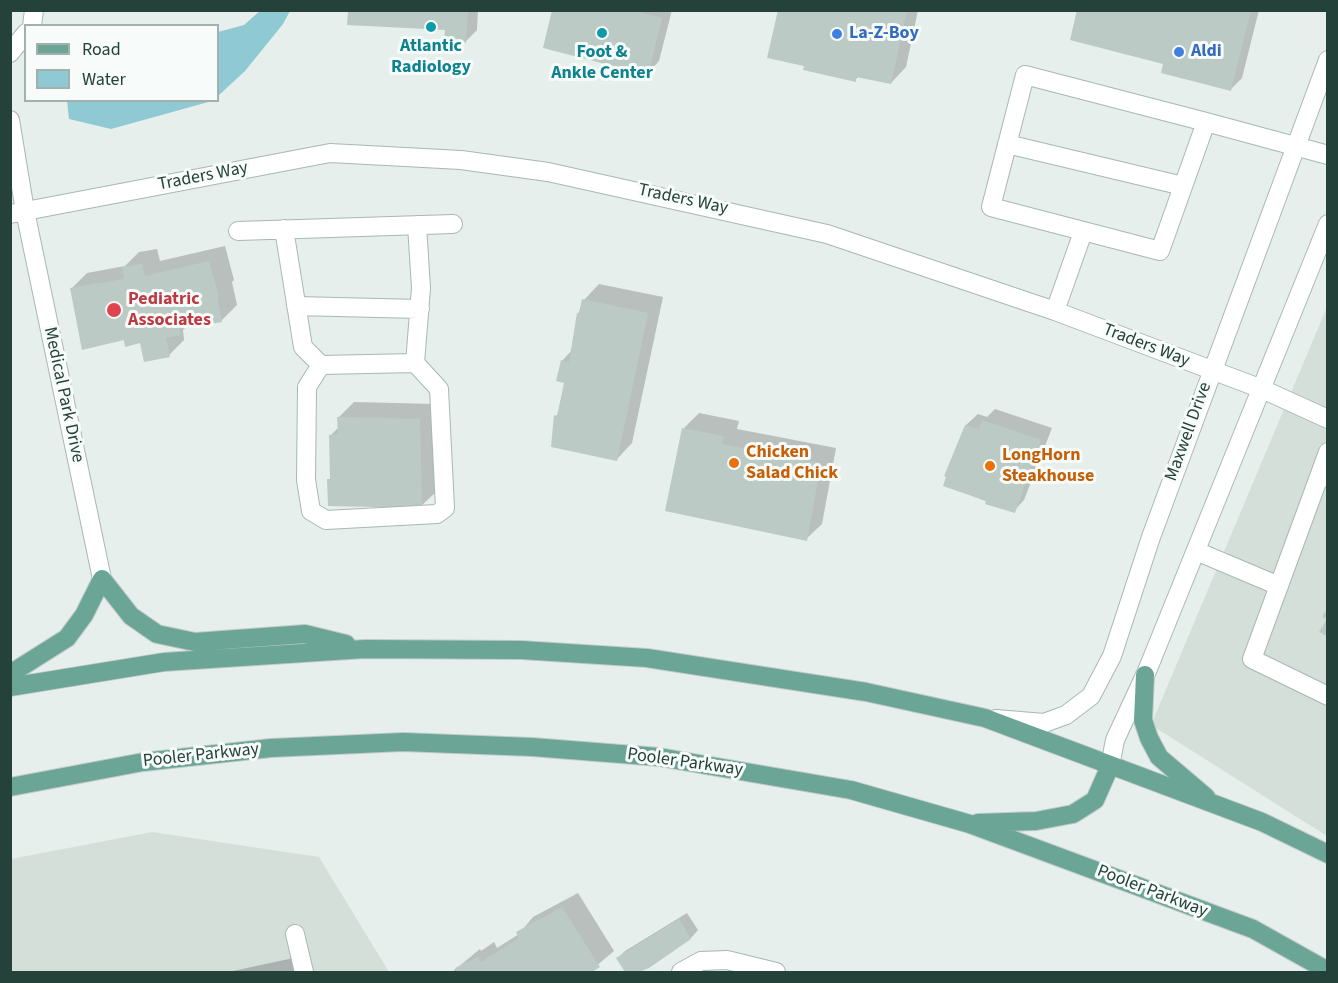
<!DOCTYPE html>
<html>
<head>
<meta charset="utf-8">
<style>
  body { margin:0 }
  #map { position:relative; width:1338px; height:983px; overflow:hidden; background:#e6efeb; font-family:"Source Sans 3",sans-serif }
  canvas { display:block }
  .frame { position:absolute; inset:0; border:12px solid #24423a; pointer-events:none }
  .legend { position:absolute; left:24px; top:24px; width:195px; height:78px; box-sizing:border-box; background:#f7fbf9; border:2px solid #a3b1ad; margin:0; padding:8px 10px; list-style:none; font-size:18px; color:#24423a }
  .legend li { display:flex; align-items:center; gap:12px; height:30px }
  .legend b { width:30px; border:2px solid #a3b1ad }
</style>
</head>
<body>
<div id="map">
<canvas width="1338" height="983"></canvas>
<div class="frame"></div>
<ul class="legend">
<li><b style="height:8px;background:#6aa596"></b>Road</li>
<li><b style="height:16px;background:#8ec9d4"></b>Water</li>
</ul>
</div>
<script>
const c = document.querySelector('canvas').getContext('2d');
c.lineJoin = 'round';
function paint(path, color) { c.fillStyle = color; c.fill(path, 'evenodd'); }
const poly = rows => new Path2D(rows.map(r => 'M' + r).join(''));
function stroke(path, color, width, dash) { c.strokeStyle = color; c.lineWidth = width; c.lineCap = dash ? 'butt' : 'round'; c.setLineDash(dash || []); c.stroke(path); }
function label(font, color, halo, rows, align = 'center') {
  c.font = font + ' "Source Sans 3",sans-serif'; c.lineWidth = 6; c.setLineDash([]); c.textBaseline = 'middle'; c.strokeStyle = halo; c.fillStyle = color; for (const [text, x, y, turn = 0] of rows) {
    c.save(); c.translate(x, y); c.rotate((+turn || 0) * Math.PI / 180); c.textAlign = isNaN(turn) ? turn : align; if (halo) c.strokeText(text, 0, 0); c.fillText(text, 0, 0); c.restore();
  }
}
const built = poly([
  [1327,307,1327,836,1151,725],
  [152,832,319,857,389,972,11,972,11,859]
]);
const water = poly([
  [261,10,290,11,283,24,245,71,218,96,218,32,244,25],
  [67,101,67,100,212,101,111,129,69,119]
]);
const shadow = poly([
  [350,10,478,10,477,30,465,42,446,29],
  [554,10,672,10,659,61,648,73],
  [779,10,918,10,906,67,891,83,859,76,855,80,806,65],
  [1078,10,1259,10,1242,78,1231,89,1165,63],
  [225,246,234,280,232,282,237,305,221,321,187,326,183,330,184,340,169,355,141,342,125,338,71,289,87,273,125,266,139,252,157,249,160,261],
  [599,284,663,297,632,443,617,459,556,416,559,412,566,382,562,361,572,350,578,314,584,300],
  [354,402,435,404,437,491,421,506,329,480,332,477,330,436,339,427,339,417],
  [995,409,1052,428,1024,500,1013,512,945,485,966,425,978,414,987,417],
  [699,413,739,421,737,429,836,448,822,524,806,539,684,428],
  [578,893,614,951,589,972,452,972,480,949,481,951,494,942,497,948,519,934,533,917],
  [687,913,698,930,691,938,637,972,626,972,617,959,625,951],
  [303,956,307,972,228,972]
]);
const building = poly([
  [348,10,468,10,466,43,444,42,445,30,347,25],
  [552,10,631,10,662,18,648,75,543,48],
  [778,10,907,10,891,84,856,77,856,82,803,70,804,66,767,58],
  [1077,10,1251,10,1231,91,1161,73,1163,64,1070,40],
  [209,261,219,297,217,297,222,322,179,329,181,335,166,338,170,357,144,362,140,343,125,347,124,340,82,350,70,288,124,279,122,267,142,264,145,276],
  [582,299,648,313,617,461,551,447,554,415,557,416,564,383,556,381,561,360,569,362,577,313,579,313],
  [337,417,420,419,422,508,328,506,327,479,330,479,329,435,338,434],
  [982,420,1041,440,1015,513,985,504,986,501,943,486,946,477,944,476,965,425,979,429],
  [682,428,724,436,722,444,821,463,807,541,665,511],
  [1328,607,1328,637,1319,632,1327,619,1322,617],
  [562,907,600,967,592,972,458,972,455,968,478,957,481,962,519,938,516,932],
  [679,919,691,939,649,968,639,972,625,972,616,958]
]);
const minor = poly([
  [32,26,34,10],
  [10,53,26,33],
  [10,120,25,211,102,579],
  [1206,122,1160,251,991,207,1025,75,1206,122,1328,155],
  [1007,144,1183,186],
  [10,214,330,153,461,160,548,172,827,234,1055,311,1262,389,1328,419],
  [284,229,303,347,321,365,415,363,421,288,417,225],
  [238,231,453,224],
  [296,306,420,309],
  [1055,311,1083,232],
  [321,365,307,387,306,480,311,511,326,520,437,514,445,508,439,389,415,363],
  [1328,452,1320,474,1328,478],
  [1320,474,1252,659,1328,696],
  [1196,551,1279,586],
  [996,719,1044,723,1066,715,1091,696,1112,656,1151,537,1328,60],
  [1110,766,1115,740,1147,671,1328,224],
  [295,934,304,972],
  [681,972,701,961,727,960,776,972]
]);
const major = poly([
  [10,674,67,638,84,615,102,579,131,616,157,634,195,642,305,634,346,644],
  [1145,675,1143,720,1149,738,1159,757,1206,797],
  [10,687,164,662,365,649,521,650,647,658,866,692,985,718,1262,822,1328,854],
  [10,787,143,762,271,748,403,742,532,747,659,757,851,790,970,824,1253,929,1328,971],
  [978,823,1036,821,1073,814,1095,800,1110,766]
]);
const markers = [
  [431,27,6,"#0f9aa8"],
  [602,33,6,"#0f9aa8"],
  [837,34,6,"#3f7fe0"],
  [1179,52,6,"#3f7fe0"],
  [114,310,8,"#e0444e"],
  [734,463,6,"#e8710a"],
  [990,466,6,"#e8710a"]
];
const shopNames = [
  ["La-Z-Boy",849,34],
  ["Aldi",1191,52]
];
const cultureNames = [
  ["Atlantic",431,47],
  ["Radiology",431,68],
  ["Foot &",602,53],
  ["Ankle Center",602,74]
];
const streetNames = [
  ["Traders Way",203,177,-11],
  ["Traders Way",683,200,12],
  ["Traders Way",1146,346,21],
  ["Medical Park Drive",63,395,78],
  ["Maxwell Drive",1189,432,-70],
  ["Pooler Parkway",201,756,-6],
  ["Pooler Parkway",685,763,8],
  ["Pooler Parkway",1152,892,21]
];
const healthNames = [
  ["Pediatric",128,300],
  ["Associates",128,321]
];
const foodNames = [
  ["Chicken",746,453],
  ["Salad Chick",746,474],
  ["LongHorn",1002,456],
  ["Steakhouse",1002,477]
];
paint(built, '#d4dfda');
paint(water, '#8ec9d4');
paint(shadow, '#0003');
paint(building, '#bbcac4');
stroke(minor, '#a8b8b2', 20);
stroke(major, '#c2cac8', 20);
stroke(minor, '#fff', 18);
stroke(major, '#6aa596', 18);
for (const [x, y, r, color] of markers) { const dot = new Path2D(); dot.arc(x, y, r, 0, 2 * Math.PI); c.fillStyle = color; c.fill(dot); stroke(dot, '#f7fbf9', 2); }
label('bold 18px', '#366cbe', '#f7fbf9', shopNames, 'left');
label('bold 18px', '#0d838f', '#f7fbf9', cultureNames);
label('18px', '#24423a', '#f7fbf9', streetNames);
label('bold 18px', '#be3a42', '#f7fbf9', healthNames, 'left');
label('bold 18px', '#c56008', '#f7fbf9', foodNames, 'left');
</script>
</body>
</html>
